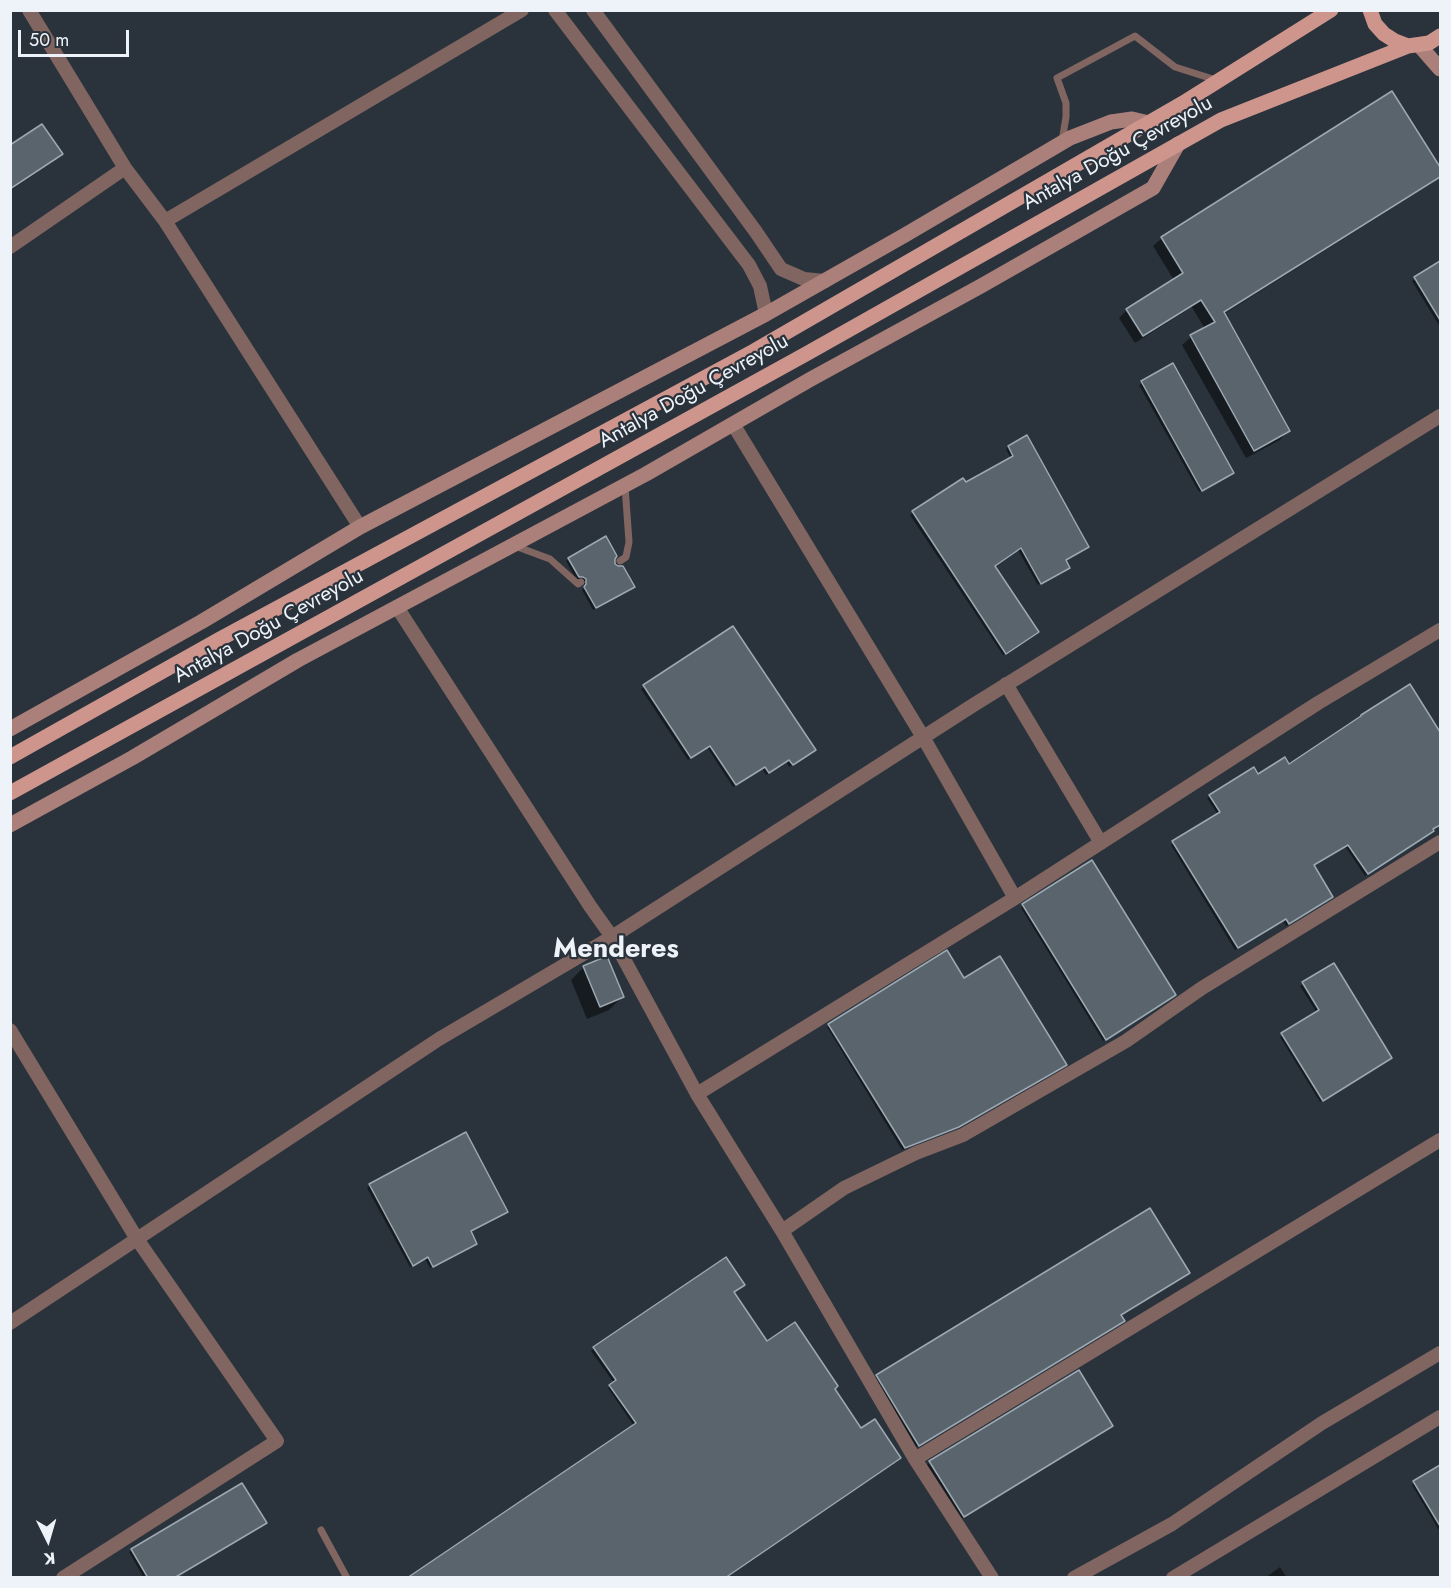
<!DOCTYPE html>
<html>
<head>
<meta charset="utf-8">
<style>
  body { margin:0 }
  #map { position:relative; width:1451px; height:1588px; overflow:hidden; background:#2a333c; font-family:Jost,sans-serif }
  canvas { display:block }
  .frame { position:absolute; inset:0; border:12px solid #edf3f9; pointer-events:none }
  .north { position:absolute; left:18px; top:1510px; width:60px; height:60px; -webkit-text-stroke:4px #2a333c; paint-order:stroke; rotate:175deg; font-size:16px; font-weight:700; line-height:24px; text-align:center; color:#edf3f9 }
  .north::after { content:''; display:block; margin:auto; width:21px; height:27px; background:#edf3f9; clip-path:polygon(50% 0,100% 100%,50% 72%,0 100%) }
  .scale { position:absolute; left:18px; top:30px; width:111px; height:27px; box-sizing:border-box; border:3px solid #edf3f9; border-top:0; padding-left:8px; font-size:18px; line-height:21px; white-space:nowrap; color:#edf3f9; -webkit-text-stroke:4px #2a333c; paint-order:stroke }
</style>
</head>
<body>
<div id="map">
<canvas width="1451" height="1588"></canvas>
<div class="frame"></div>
<div class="north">K</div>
<div class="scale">50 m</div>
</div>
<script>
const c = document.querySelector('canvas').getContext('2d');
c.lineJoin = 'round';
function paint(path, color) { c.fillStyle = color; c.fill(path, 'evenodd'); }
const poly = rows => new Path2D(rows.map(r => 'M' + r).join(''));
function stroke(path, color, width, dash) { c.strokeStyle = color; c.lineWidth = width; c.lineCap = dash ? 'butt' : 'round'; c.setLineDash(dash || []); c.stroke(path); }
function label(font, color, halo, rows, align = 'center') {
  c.font = font + ' Jost,sans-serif'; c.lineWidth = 4.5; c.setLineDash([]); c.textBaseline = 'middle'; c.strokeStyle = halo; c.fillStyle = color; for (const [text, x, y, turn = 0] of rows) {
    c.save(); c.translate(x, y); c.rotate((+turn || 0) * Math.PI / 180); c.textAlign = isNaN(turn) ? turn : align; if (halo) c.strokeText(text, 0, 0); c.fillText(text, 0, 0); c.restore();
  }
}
const shadow = poly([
  [1392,94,1440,170,1440,176,1434,182,1224,314,1288,431,1280,440,1246,458,1182,345,1191,337,1205,329,1192,307,1135,343,1119,318,1127,310,1174,280,1153,246,1162,238],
  [10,147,61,154,51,163,10,191],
  [1438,264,1440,268,1440,327,1412,281],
  [1173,365,1230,475,1199,492,1139,385],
  [1009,447,1064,560,1066,570,1038,585,1018,550,993,566,1034,635,1003,655,910,515,963,480,966,484,1011,459,1006,449],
  [569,559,630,589,593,610,582,590,584,588,584,582,580,579,576,579,566,561],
  [733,628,811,753,789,767,786,761,766,775,762,768,733,787,707,747,688,760,641,689],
  [1410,686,1440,735,1440,824,1365,876,1345,846,1313,866,1329,899,1286,926,1283,921,1235,950,1171,845,1218,815,1207,798,1210,796,1257,776,1289,766],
  [1023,905,1171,998,1103,1041,1021,908],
  [1334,965,1388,1060,1320,1102,1280,1037,1317,1013,1300,986],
  [584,967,622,997,609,1010,587,1019,571,980],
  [964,980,1062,1067,955,1129,902,1150,827,1027,829,1025],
  [370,1185,504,1214,469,1232,473,1246,430,1268,425,1259,410,1267,367,1188],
  [732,1293,767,1343,833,1389,861,1430,899,1458,634,1426,608,1388,614,1383,591,1351,594,1348],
  [1120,1316,1120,1323,916,1447,875,1378,877,1376],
  [1111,1426,961,1519,927,1465,930,1462],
  [1440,1467,1440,1532,1412,1485],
  [132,1550,173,1578,144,1578,129,1552],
  [1280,1567,1287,1578,1265,1578]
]);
const building = poly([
  [1392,91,1440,167,1440,177,1224,312,1290,431,1254,451,1190,335,1215,322,1201,300,1143,336,1126,309,1183,273,1161,237,1392,91],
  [42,124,63,154,10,189,10,145,42,124],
  [1440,261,1440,320,1414,277,1440,261],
  [1173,363,1234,473,1202,491,1141,381,1173,363],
  [1027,435,1089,547,1066,560,1070,568,1041,584,1021,548,995,566,1039,632,1006,654,912,511,963,478,966,482,1013,456,1008,446,1027,435],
  [606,536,617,556,615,559,615,564,618,566,623,566,635,587,596,608,584,587,586,584,586,579,583,577,579,577,568,558,606,536],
  [733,626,816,750,793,765,789,760,769,773,765,767,736,785,710,746,691,758,643,685,733,626],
  [1410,684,1440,732,1440,825,1433,829,1434,831,1368,874,1348,845,1314,865,1333,897,1289,924,1286,919,1238,948,1172,841,1220,812,1209,795,1254,767,1258,774,1285,757,1289,764,1361,716,1361,715,1410,684],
  [1092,860,1176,995,1106,1040,1022,904,1092,860],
  [947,950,964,978,1000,956,1067,1065,959,1127,905,1148,828,1024,947,950],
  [607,956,624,997,600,1007,583,966,607,956],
  [1334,963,1392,1058,1323,1101,1281,1033,1319,1010,1302,982,1334,963],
  [466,1132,508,1212,471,1231,477,1244,433,1267,428,1257,413,1266,369,1184,466,1132],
  [1150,1208,1190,1273,1121,1315,1125,1321,919,1446,876,1375,1150,1208],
  [726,1257,745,1285,734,1292,767,1341,795,1322,838,1386,835,1389,861,1428,875,1419,901,1458,725,1578,407,1578,636,1423,609,1385,616,1380,593,1347,726,1257],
  [1079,1370,1113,1426,964,1517,929,1461,1079,1370],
  [1440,1465,1440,1526,1413,1481,1440,1465],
  [242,1483,267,1523,174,1578,148,1578,131,1549,242,1483]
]);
const lane = poly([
  [1062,141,1066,117,1066,103,1057,78,1135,36,1175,67,1216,80],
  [515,546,550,559,578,584,581,582],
  [620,561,626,557,629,542,625,486],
  [321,1530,347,1578]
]);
const street = poly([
  [29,10,125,168,165,221,360,527],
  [555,10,749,265,760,286,766,314],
  [593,10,756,232,781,269,804,279,825,281],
  [165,221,522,10],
  [10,247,125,168],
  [733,424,923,737,1015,898],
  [397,607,590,906,612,937,697,1094,782,1231,915,1459,992,1578],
  [1006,684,1101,843],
  [10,1030,137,1239,277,1441,63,1578],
  [697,1094,1015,898,1318,703,1440,630],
  [782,1231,844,1188,916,1153,963,1135,1126,1041,1202,988,1440,842],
  [10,1323,439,1039,612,937,975,704,1440,416],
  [915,1459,1440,1140],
  [1074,1578,1172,1524,1322,1423,1440,1353],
  [1173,1578,1440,1417]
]);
const secondary = poly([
  [1419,45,1440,69],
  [10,729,201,622,360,527,766,314,905,235,1070,138,1111,122,1132,119,1149,123],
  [10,825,132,758,298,660,646,474,811,379,981,286,1153,188,1178,144]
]);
const primary = poly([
  [1370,10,1375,24,1384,34,1395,41,1408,46,1429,43,1440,36],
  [10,757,220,639,754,351,1183,103,1331,10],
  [10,793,806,354,1221,120,1408,46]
]);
const streetNames = [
  ["Antalya Doğu Çevreyolu",1118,154,-29],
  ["Antalya Doğu Çevreyolu",694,392,-29],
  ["Antalya Doğu Çevreyolu",269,627,-29]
];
const districtNames = [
  ["Menderes",616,950]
];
paint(shadow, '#0007');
paint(building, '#59646d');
stroke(building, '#9ca8b2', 1.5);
stroke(lane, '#816561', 7);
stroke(street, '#816561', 14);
stroke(secondary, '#ac807a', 15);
stroke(primary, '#ce958d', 15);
label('21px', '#edf3f9', '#2a333c', streetNames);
label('bold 27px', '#edf3f9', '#2a333c', districtNames);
</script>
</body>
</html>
